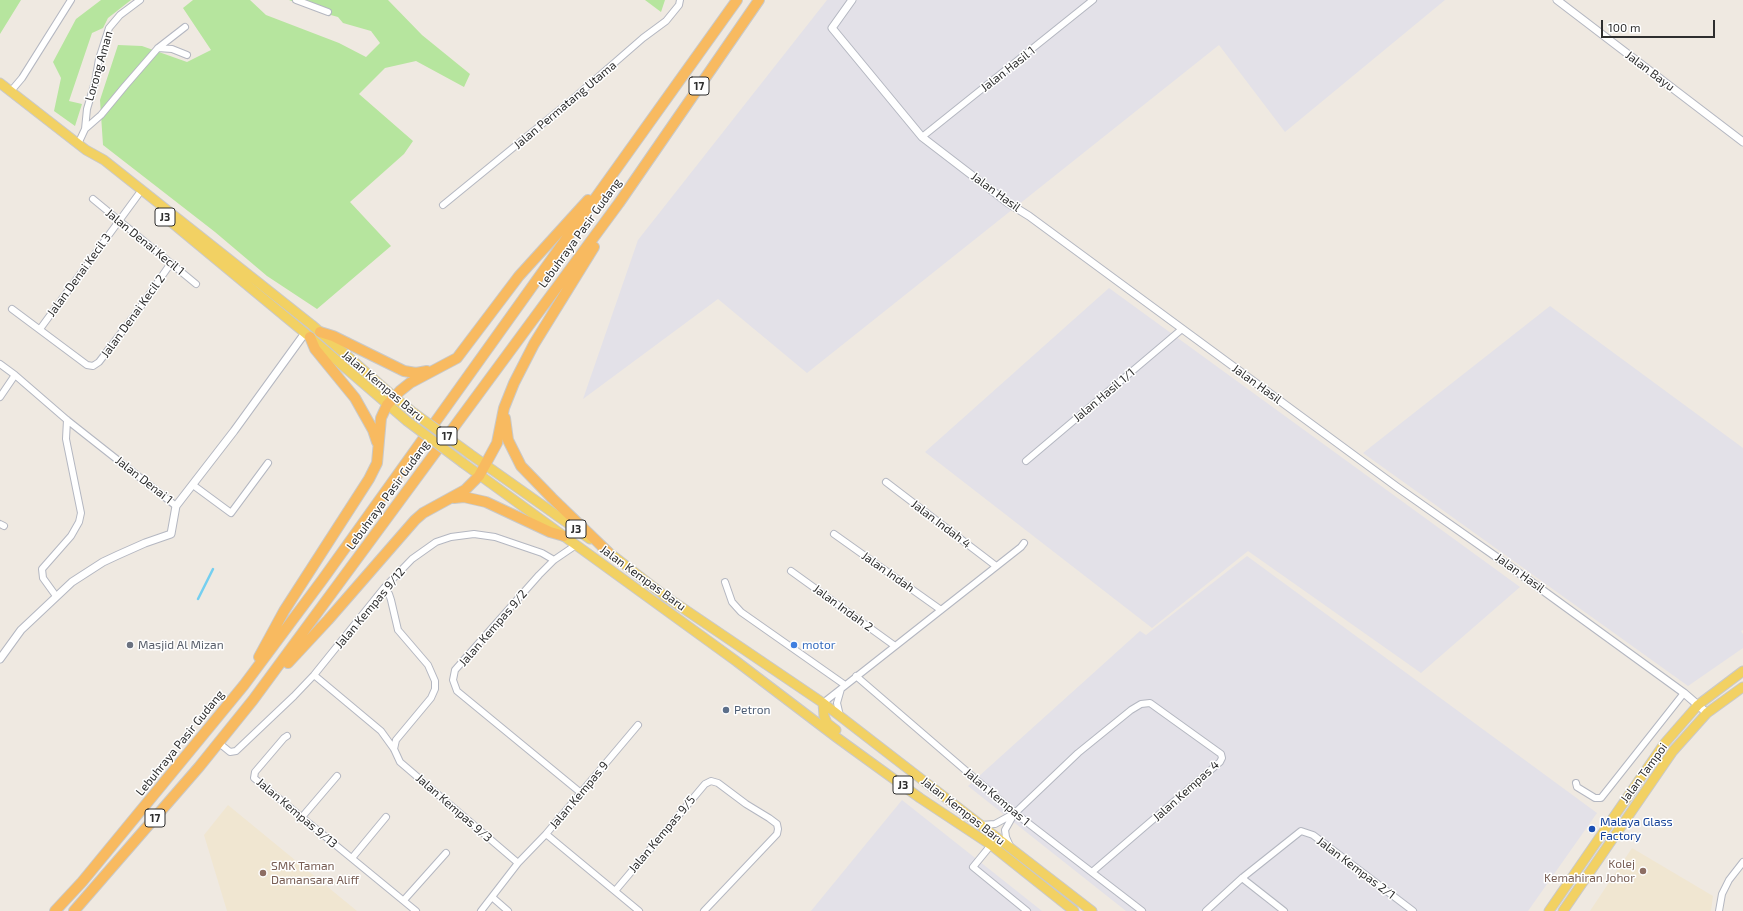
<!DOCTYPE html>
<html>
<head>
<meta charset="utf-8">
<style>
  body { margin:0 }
  #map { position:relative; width:1743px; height:911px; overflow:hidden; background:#efe9e1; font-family:"Exo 2",sans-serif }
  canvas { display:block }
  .scale { position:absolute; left:1601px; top:20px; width:114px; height:18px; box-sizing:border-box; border:2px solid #2e2e2e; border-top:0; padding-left:5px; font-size:12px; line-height:14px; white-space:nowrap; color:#2e2e2e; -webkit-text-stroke:3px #fff; paint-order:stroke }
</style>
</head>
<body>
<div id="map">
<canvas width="1743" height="911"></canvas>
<div class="scale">100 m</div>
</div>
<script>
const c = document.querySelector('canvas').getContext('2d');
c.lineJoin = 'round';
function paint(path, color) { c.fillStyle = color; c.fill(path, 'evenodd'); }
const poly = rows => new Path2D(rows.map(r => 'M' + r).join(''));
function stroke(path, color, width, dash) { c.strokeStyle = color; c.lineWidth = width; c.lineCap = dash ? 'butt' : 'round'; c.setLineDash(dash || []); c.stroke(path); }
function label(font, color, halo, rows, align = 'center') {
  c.font = font + ' "Exo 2",sans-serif'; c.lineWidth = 3; c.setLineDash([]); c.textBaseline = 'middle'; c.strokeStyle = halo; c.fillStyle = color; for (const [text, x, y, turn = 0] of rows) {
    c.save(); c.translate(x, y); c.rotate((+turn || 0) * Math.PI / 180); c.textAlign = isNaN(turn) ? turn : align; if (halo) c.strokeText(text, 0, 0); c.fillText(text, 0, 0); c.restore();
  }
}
const industrial = poly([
  [827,0,1445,0,1285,132,1219,45,807,373,718,299,583,399,638,240],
  [1109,288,1520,587,1421,673,1248,551,1152,628,925,452],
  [1550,306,1743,448,1743,630,1741,631,1743,634,1743,648,1688,686,1363,453],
  [1247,556,1597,813,1528,911,1126,911,968,786,1140,631,1146,635],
  [902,800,1042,911,811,911]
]);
const education = poly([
  [228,805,357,911,227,911,204,835],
  [1632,848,1713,896,1711,911,1590,911]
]);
const green = poly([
  [0,0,21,0,0,34],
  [101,0,131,0,108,18,103,28,92,33,69,101,82,104,75,126,54,111,61,78,53,62,76,19],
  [193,0,250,0,266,15,339,43,366,57,380,43,371,31,343,23,338,17,320,12,289,0,388,0,422,35,470,74,464,87,416,61,385,68,359,94,413,141,404,154,350,202,391,246,317,309,267,276,215,232,103,145,100,100,118,45,142,46,187,62,211,50,183,8],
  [645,0,665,0,661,12]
]);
const stream = poly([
  [198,599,213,569]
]);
const minor = poly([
  [296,0,328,12],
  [158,48,172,49,187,55],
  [11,91,22,78,71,0],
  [85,129,101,115,125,86,158,48,185,27],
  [922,137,1093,0],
  [78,144,85,129,87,109,95,82,99,59,109,28,120,15,140,0],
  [93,199,196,284],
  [443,205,574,98,643,38,666,21,679,5,680,0],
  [12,309,87,365,93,366,99,362,137,312,171,263],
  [40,329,138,195],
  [0,364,15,375,67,420,176,506],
  [0,397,15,375],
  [1026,461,1182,329],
  [886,482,996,566],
  [193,485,231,513,268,463],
  [0,524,4,526],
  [834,534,941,610],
  [576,545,554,560,539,575,455,670,453,680,457,691,581,793],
  [791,571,895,646],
  [725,582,732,602,741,612,845,685],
  [384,588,389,594,391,600,398,630,428,665,435,681,435,689,431,698,396,740,394,749],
  [56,596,43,578,42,569,71,536,79,522,81,513,66,439,67,420],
  [314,675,381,731,394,749,400,762,518,863],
  [856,676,1015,813,1142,911],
  [823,703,1021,547,1024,543],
  [840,716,837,703,841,689],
  [287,736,284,738,255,772,254,778,416,911],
  [219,743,230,752,236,751,294,696,314,675,384,588,412,559,436,542,451,537,474,534,495,537,542,553,554,560],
  [1576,783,1577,787,1595,798,1601,798,1684,693],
  [302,817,337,776],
  [981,825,995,824,1015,813,1078,753,1131,710,1141,704,1150,703,1221,754,1222,758,1220,762,1092,872],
  [546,834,639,911],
  [991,845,973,867,1027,911],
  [1010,846,1006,837,1005,830,1014,814],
  [352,858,386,817],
  [1242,878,1284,911],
  [615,891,705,784,711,781,718,783,746,804,769,818,777,824,778,829,777,834,704,911],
  [492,897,508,911],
  [404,900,446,853],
  [481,911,518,863,546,834,638,725],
  [1206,911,1242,878,1301,831,1313,835,1413,911],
  [1719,911,1722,894,1729,880,1743,862]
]);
const tertiary = poly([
  [852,0,832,28,922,137,1008,203,1029,216,1397,487,1512,568,1684,693,1707,713],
  [1557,0,1743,142],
  [0,659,21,630,72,582,103,562,118,555,145,543,171,534,176,506,234,431,305,333]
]);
const primary = poly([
  [0,83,86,150,104,160,312,325,394,397,414,413],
  [165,217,305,333,407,421],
  [470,454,590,539],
  [463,463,736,661,836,737,920,798,991,845,1074,911],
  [602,547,665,596,823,703,1092,911],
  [823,703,824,716,827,723,836,730],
  [1549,911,1664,744,1698,705,1743,671],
  [1563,911,1673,751,1707,713,1743,687]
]);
const trunk = poly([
  [320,332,333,336,404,371,416,373,427,371],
  [310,337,315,349,355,398,373,430,377,442],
  [505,418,508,440,521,466,552,498,608,552],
  [454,498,464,497,486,502,550,532,564,536],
  [259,657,284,611,369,479,377,463,381,418,387,405,400,391,410,383,457,358,519,276,588,200],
  [288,663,328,620,415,520,423,513,465,490,479,476,497,443,504,408,514,383,534,344,594,247],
  [55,911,82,882,244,685,323,579,737,0],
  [74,911,199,767,253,700,619,203,759,0]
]);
const primaryBridge = poly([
  [414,413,470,454],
  [407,421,463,463]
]);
const markers = [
  [130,645,4,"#6b7280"],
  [794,645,4,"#3f7fe0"],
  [726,710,4,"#5c6f8a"],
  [1592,829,4,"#1a4fb4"],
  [1643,871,4,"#8d6e63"],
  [263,873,4,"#8d6e63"]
];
const shields = [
  [699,86,20],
  [165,217,20],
  [447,436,20],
  [576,529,20],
  [903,785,20],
  [155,818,20]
];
const shieldNames = [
  ["17",699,86],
  ["J3",165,217],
  ["17",447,436],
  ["J3",576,529],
  ["J3",903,785],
  ["17",155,818]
];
const streetNames = [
  ["Lorong Aman",99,66,-74],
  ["Jalan Hasil 1",1008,69,-38],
  ["Jalan Bayu",1650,71,37],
  ["Jalan Permatang Utama",565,105,-40],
  ["Jalan Hasil",996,192,36],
  ["Lebuhraya Pasir Gudang",580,233,-54],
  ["Jalan Denai Kecil 1",145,242,39],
  ["Jalan Denai Kecil 3",79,275,-54],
  ["Jalan Denai Kecil 2",133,316,-54],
  ["Jalan Hasil",1257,384,36],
  ["Jalan Kempas Baru",383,386,40],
  ["Jalan Hasil 1/1",1104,395,-40],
  ["Jalan Denai 1",144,480,38],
  ["Lebuhraya Pasir Gudang",388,495,-54],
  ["Jalan Indah 4",941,524,37],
  ["Jalan Indah",888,572,35],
  ["Jalan Hasil",1520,573,36],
  ["Jalan Kempas Baru",643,578,36],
  ["Jalan Kempas 9/12",370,608,-50],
  ["Jalan Indah 2",843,608,36],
  ["Jalan Kempas 9/2",493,628,-49],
  ["Lebuhraya Pasir Gudang",180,743,-51],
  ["Jalan Tampoi",1644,773,-54],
  ["Jalan Kempas 4",1186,791,-42],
  ["Jalan Kempas 9",579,795,-50],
  ["Jalan Kempas 1",997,797,40],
  ["Jalan Kempas 9/3",454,808,41],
  ["Jalan Kempas Baru",963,811,38],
  ["Jalan Kempas 9/13",297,813,40],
  ["Jalan Kempas 9/5",662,834,-50],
  ["Jalan Kempas 2/1",1356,868,37]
];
const worshipNames = [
  ["Masjid Al Mizan",138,645]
];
const shopNames = [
  ["motor",802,645]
];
const serviceNames = [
  ["Petron",734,710]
];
const transitNames = [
  ["Malaya Glass",1600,822],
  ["Factory",1600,836]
];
const educationNames = [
  ["Kolej",1635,864],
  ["Kemahiran Johor",1635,878],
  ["SMK Taman",271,866,"left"],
  ["Damansara Aliff",271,880,"left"]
];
paint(industrial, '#e3e1e8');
paint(education, '#f0e6d1');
paint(green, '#b6e59e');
stroke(stream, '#75cff0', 2.5);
stroke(minor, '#b4b7c1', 8);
stroke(tertiary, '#b4b7c1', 9);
stroke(primary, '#c9c9c9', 11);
stroke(trunk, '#c9c9c9', 12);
stroke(minor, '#fff', 6);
stroke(tertiary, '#fff', 7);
stroke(primary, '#f2d163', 9);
stroke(trunk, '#f8ba60', 10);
stroke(primaryBridge, '#c9c9c9', 11, []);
stroke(primaryBridge, '#f2d163', 9);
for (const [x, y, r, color] of markers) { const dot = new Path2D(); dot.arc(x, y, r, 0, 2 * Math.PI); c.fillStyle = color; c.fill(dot); stroke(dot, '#fff', 1.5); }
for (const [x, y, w] of shields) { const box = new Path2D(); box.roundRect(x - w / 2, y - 9, w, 18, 3); c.fillStyle = '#fff'; c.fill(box); stroke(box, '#2e2e2e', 1); }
label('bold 11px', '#2e2e2e', null, shieldNames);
label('12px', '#2e2e2e', '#fff', streetNames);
label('12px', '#5b616d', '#fff', worshipNames, 'left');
label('12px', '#366cbe', '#fff', shopNames, 'left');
label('12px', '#4e5e75', '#fff', serviceNames, 'left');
label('12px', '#164399', '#fff', transitNames, 'left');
label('12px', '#785e54', '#fff', educationNames, 'right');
</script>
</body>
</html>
